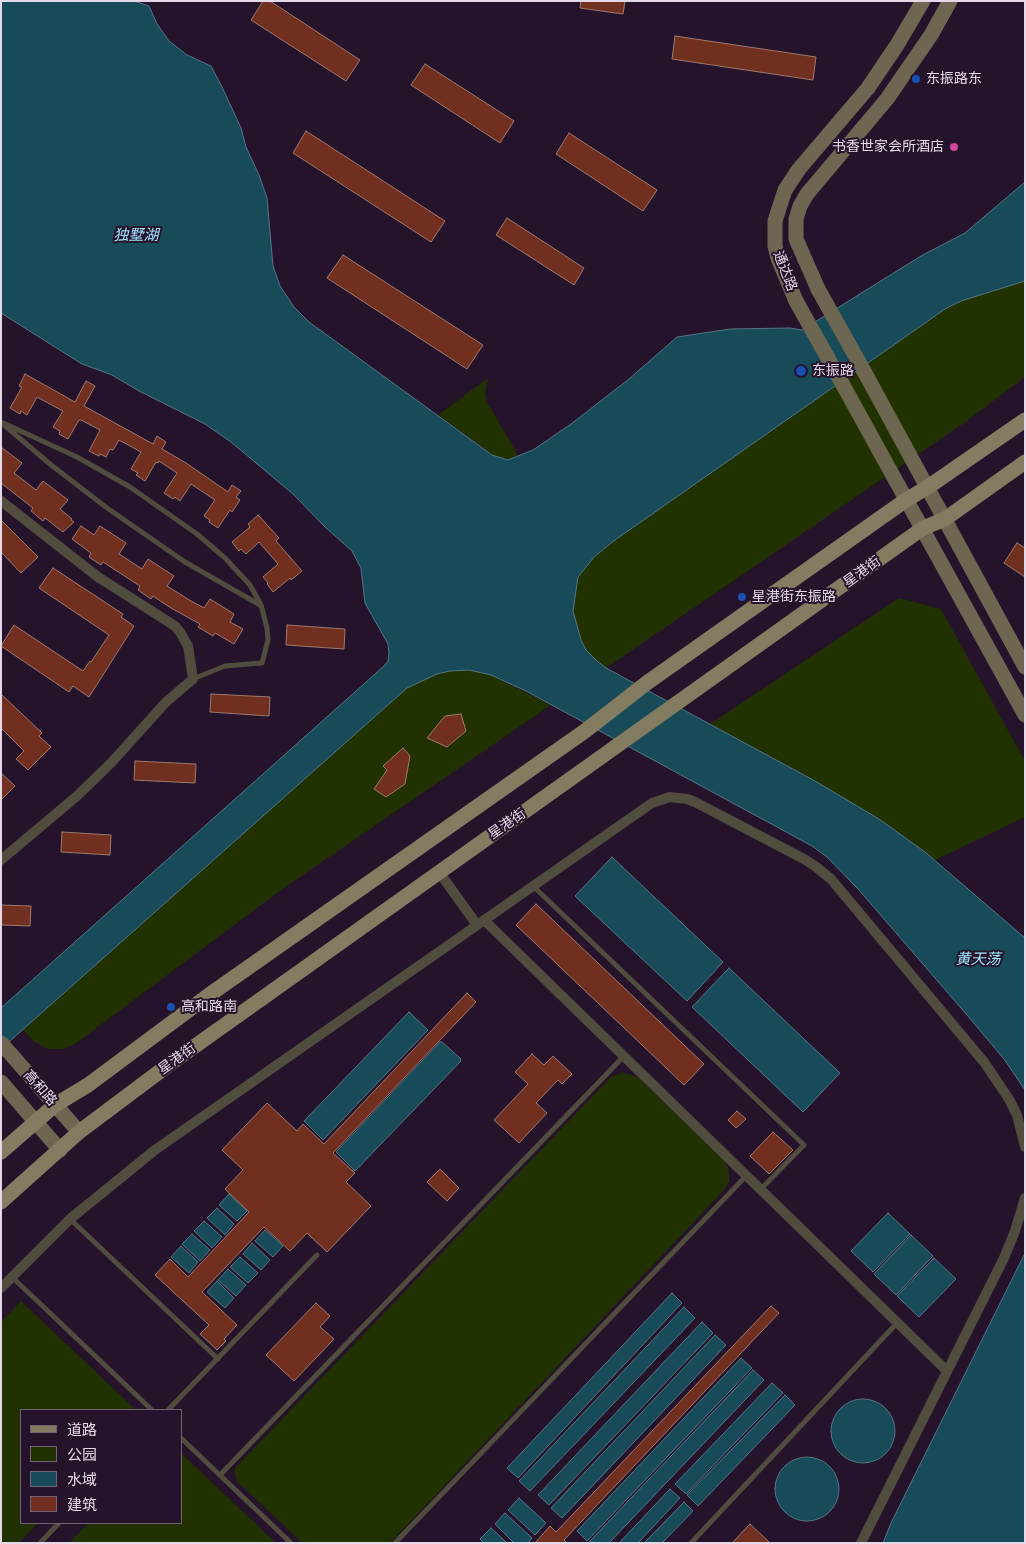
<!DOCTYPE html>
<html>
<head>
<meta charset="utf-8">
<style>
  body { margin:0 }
  #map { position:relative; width:1026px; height:1544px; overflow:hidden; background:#24132a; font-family:Inter,"Noto Sans SC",sans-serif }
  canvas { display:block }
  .frame { position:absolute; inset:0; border:2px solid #e5d9e9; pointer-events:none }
  .legend { position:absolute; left:20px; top:1409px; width:162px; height:115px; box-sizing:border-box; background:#24132a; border:1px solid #716276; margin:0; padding:6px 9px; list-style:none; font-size:15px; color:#e5d9e9 }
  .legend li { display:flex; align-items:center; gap:10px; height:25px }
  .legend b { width:25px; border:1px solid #716276 }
</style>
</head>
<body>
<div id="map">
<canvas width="1026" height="1544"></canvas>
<div class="frame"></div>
<ul class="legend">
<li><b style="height:6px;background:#847c60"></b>道路</li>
<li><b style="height:14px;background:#223100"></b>公园</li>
<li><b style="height:14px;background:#184b5a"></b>水域</li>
<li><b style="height:14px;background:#712f1f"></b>建筑</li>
</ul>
</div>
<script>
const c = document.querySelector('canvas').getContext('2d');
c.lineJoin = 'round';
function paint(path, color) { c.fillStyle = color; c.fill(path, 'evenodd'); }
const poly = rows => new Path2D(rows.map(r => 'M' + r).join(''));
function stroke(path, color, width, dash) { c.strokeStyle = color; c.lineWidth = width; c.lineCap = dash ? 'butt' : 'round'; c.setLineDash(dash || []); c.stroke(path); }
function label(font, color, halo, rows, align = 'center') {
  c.font = font + ' Inter,"Noto Sans SC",sans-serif'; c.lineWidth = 4; c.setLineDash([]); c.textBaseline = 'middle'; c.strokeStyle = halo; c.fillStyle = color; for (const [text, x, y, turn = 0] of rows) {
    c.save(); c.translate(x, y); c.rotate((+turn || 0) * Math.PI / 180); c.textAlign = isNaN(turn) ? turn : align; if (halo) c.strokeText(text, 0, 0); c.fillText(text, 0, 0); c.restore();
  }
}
const green = poly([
  [1025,281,1025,377,964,423,606,668,597,661,586,650,581,640,573,611,578,577,594,557,615,540,945,309,961,301],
  [488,378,485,392,487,402,519,457,514,459,509,460,501,459,493,455,438,415],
  [899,598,941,609,1025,761,1025,817,935,860,879,819,815,781,710,724],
  [469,670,491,675,551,705,281,890,75,1044,63,1049,48,1049,35,1042,23,1030,407,688,437,674,450,671],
  [621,1073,633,1075,638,1078,723,1160,728,1167,729,1174,729,1182,724,1190,390,1543,302,1543,237,1481,234,1470,237,1466,612,1076],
  [21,1301,136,1410,21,1410,21,1523,38,1523,19,1543,1,1543,1,1322],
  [181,1453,276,1543,69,1543,88,1523,181,1523]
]);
const water = poly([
  [1,1,134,1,149,6,157,24,169,41,187,55,211,66,223,89,241,128,246,147,259,175,267,198,273,266,280,286,294,307,309,322,492,455,508,460,533,450,571,424,629,379,677,337,730,329,790,328,802,330,921,256,965,233,1025,182,1025,281,961,301,945,309,615,540,594,557,578,577,573,611,581,640,586,650,597,661,606,668,815,781,879,819,925,852,1025,938,1025,1090,1004,1059,967,1015,859,890,827,857,812,846,526,691,491,675,469,670,450,671,437,674,407,688,1,1049,1,1008,384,666,388,661,389,653,388,644,365,603,361,568,352,551,325,527,293,494,231,442,205,424,139,391,112,375,82,364,1,313,1,1],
  [612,857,723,962,687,1001,575,896,612,857],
  [729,968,840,1073,803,1112,692,1007,729,968],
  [409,1012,428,1030,323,1140,304,1121,409,1012],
  [440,1042,442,1042,461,1059,460,1062,355,1171,336,1152,440,1042],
  [229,1194,247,1211,237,1221,219,1205,229,1194],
  [217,1208,234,1224,225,1235,207,1218,217,1208],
  [888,1213,910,1234,873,1272,851,1251,888,1213],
  [204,1221,222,1237,212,1248,194,1231,204,1221],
  [265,1230,283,1246,273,1257,255,1241,265,1230],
  [192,1234,210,1250,200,1261,182,1244,192,1234],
  [911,1235,933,1256,896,1295,874,1274,911,1235],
  [252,1243,270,1260,261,1270,243,1254,252,1243],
  [181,1246,198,1262,189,1273,171,1257,181,1246],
  [1025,1253,1025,1543,883,1543,891,1523,1025,1253],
  [240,1257,258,1273,248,1283,230,1267,240,1257],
  [934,1258,956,1279,919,1317,897,1296,934,1258],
  [228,1269,246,1285,236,1296,218,1280,228,1269],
  [217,1281,234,1298,225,1308,207,1292,217,1281],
  [672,1293,682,1303,518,1478,507,1468,672,1293],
  [684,1307,695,1318,530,1491,519,1481,684,1307],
  [702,1322,713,1333,549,1505,538,1495,702,1322],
  [715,1335,726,1345,562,1518,551,1508,715,1335],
  [741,1358,752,1368,587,1541,577,1531,741,1358],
  [753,1370,764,1380,609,1543,589,1542,753,1370],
  [772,1383,783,1393,686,1494,675,1484,772,1383],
  [785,1395,795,1405,698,1506,687,1495,785,1395],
  '831 1431a32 32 0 1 1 64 0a32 32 0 1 1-64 0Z',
  '775 1489a32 32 0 1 1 64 0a32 32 0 1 1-64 0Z',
  [670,1489,680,1498,638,1543,619,1543,670,1489],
  [519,1498,546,1523,535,1535,508,1510,519,1498],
  [684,1502,693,1511,662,1543,644,1543,684,1502],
  [505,1513,532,1538,528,1543,514,1543,495,1524,505,1513],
  [491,1528,507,1543,484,1543,480,1539,491,1528]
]);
const building = poly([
  [263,1,270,1,360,60,346,81,251,20,263,1],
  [581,1,625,1,623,14,580,8,581,1],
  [675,36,816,57,813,80,672,59,675,36],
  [425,64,514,121,500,143,411,85,425,64],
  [306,131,445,221,431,242,293,153,306,131],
  [569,133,657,190,643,211,556,154,569,133],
  [507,218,584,268,574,285,496,235,507,218],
  [343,255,483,345,467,369,327,278,343,255],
  [25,374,75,402,86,381,95,386,84,406,153,444,157,436,166,442,162,449,186,463,228,492,232,485,241,491,236,497,240,500,232,512,230,510,218,528,209,522,210,520,204,516,215,500,191,484,180,501,175,497,173,499,164,493,177,473,159,461,158,463,156,462,145,481,136,475,138,473,131,469,141,452,119,440,113,450,110,449,106,457,100,454,99,456,89,451,100,430,81,420,79,420,68,439,59,434,60,431,53,427,63,411,37,397,27,415,21,411,20,414,10,408,22,387,19,386,25,374],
  [1,447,22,463,14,473,36,490,43,481,68,500,60,509,72,519,71,520,74,522,63,532,45,518,43,521,31,511,33,508,1,483,1,447],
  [258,515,279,538,276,541,302,571,291,580,290,578,273,592,267,584,268,583,263,577,278,564,259,542,246,554,241,549,239,551,232,542,250,527,248,524,258,515],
  [1,520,38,557,21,573,1,552,1,520],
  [81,526,94,535,100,526,126,543,119,554,142,569,148,559,174,576,167,586,191,601,204,608,210,599,234,614,230,622,243,629,234,644,215,633,213,636,198,627,200,624,171,608,153,596,151,599,138,590,140,586,103,562,101,565,89,557,91,553,72,539,81,526],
  [1017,543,1025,548,1025,577,1004,563,1017,543],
  [53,568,123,614,121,617,134,626,89,697,73,686,69,692,1,646,14,625,83,671,90,661,91,662,109,635,39,588,53,568],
  [287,625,345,629,344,649,286,645,287,625],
  [1,694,42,733,39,736,51,747,28,770,16,759,24,751,1,728,1,694],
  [211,694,270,697,269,716,210,712,211,694],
  [461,714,466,731,447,747,427,738,445,716,461,714],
  [403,748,410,756,405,784,386,797,374,789,387,770,383,766,403,748],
  [135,761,196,764,195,783,134,780,135,761],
  [1,773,15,786,1,800,1,773],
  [62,832,111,835,110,855,61,852,62,832],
  [536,904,704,1064,684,1085,516,925,536,904],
  [1,905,31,906,30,926,1,925,1,905],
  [467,993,476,1002,333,1153,355,1173,346,1182,371,1206,327,1252,307,1233,290,1251,264,1227,202,1292,237,1325,224,1339,226,1341,217,1350,200,1334,209,1325,155,1275,170,1259,188,1277,249,1212,225,1189,243,1170,222,1150,267,1103,297,1131,303,1124,324,1144,467,993],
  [532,1054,544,1065,553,1056,572,1074,562,1084,558,1080,536,1103,547,1113,519,1143,494,1120,528,1084,515,1072,532,1054],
  [737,1111,746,1119,736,1128,728,1120,737,1111],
  [773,1132,793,1150,769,1174,750,1156,773,1132],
  [440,1169,459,1188,447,1201,427,1182,440,1169],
  [316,1303,330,1316,320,1327,334,1339,294,1381,266,1355,316,1303],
  [771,1306,779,1313,564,1540,567,1543,535,1543,550,1526,556,1532,771,1306],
  [750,1524,770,1543,732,1543,750,1524]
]);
const lane = poly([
  [1,422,77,457,130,487,197,534,225,558,250,585,261,605,267,628,268,640,262,663,225,666,193,679],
  [4,425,50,464,107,508,185,562,260,605],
  [533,886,804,1145,761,1189],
  [70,1219,218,1359],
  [12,1277,152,1410],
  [168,1410,317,1255],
  [181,1438,291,1543],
  [220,1475,624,1056],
  [40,1543,59,1523],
  [395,1543,746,1176],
  [691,1543,897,1323]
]);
const street = poly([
  [1,501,98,577,175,626,180,632,188,646,193,679,166,702,111,763,77,796,1,860],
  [439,872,477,925],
  [484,920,947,1371],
  [1,1288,70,1219,155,1150,652,803,670,797,687,799,695,802,804,859,815,866,831,879,984,1062,1009,1099,1017,1115,1025,1147],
  [861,1543,1004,1258,1015,1231,1025,1198]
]);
const secondary = poly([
  [818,289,796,239,796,219,800,206,807,194,887,99,931,35,950,1],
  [796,301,778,258,775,246,775,221,785,190,799,169,868,88,897,45,923,1],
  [865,373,1025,667],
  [843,385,1025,715],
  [1,1043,79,1132],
  [1,1082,60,1150]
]);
const primary = poly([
  [1,1152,55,1105,88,1085,209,995,585,731,648,682,906,500,928,487,1025,420],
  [1,1202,79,1132,167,1066,923,528,945,519,1025,462]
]);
const secondaryBridge = poly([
  [818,289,865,373],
  [796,301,843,385]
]);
const markers = [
  [916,79,5,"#1a4fb4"],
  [954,147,5,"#d1479c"],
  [801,371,6,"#1a4fb4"],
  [742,597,5,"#1a4fb4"],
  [171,1007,5,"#1a4fb4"]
];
const poiNames = [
  ["东振路东",926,79],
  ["书香世家会所酒店",944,147,"right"],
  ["东振路",812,371],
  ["星港街东振路",752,597],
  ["高和路南",181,1007]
];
const streetNames = [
  ["通达路",785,271,69],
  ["星港街",862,572,-36],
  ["星港街",507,824,-35],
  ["星港街",177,1059,-36],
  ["高和路",40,1088,49]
];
const waterNames = [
  ["独墅湖",136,235],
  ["黄天荡",978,959]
];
paint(green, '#223100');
paint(water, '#184b5a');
stroke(water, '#567685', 1);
paint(building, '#712f1f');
stroke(building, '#9f7a70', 1);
stroke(lane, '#504c3e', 5);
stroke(street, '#504c3e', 10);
stroke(secondary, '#6d6751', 15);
stroke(primary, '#847c60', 15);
stroke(secondaryBridge, '#6d6751', 15);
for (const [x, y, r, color] of markers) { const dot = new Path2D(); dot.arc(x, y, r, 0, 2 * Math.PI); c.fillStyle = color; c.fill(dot); stroke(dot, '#24132a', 2); }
label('14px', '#e5d9e9', '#24132a', poiNames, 'left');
label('14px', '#e5d9e9', '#24132a', streetNames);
label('italic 15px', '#a0e6fd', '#24132a', waterNames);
</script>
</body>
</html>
